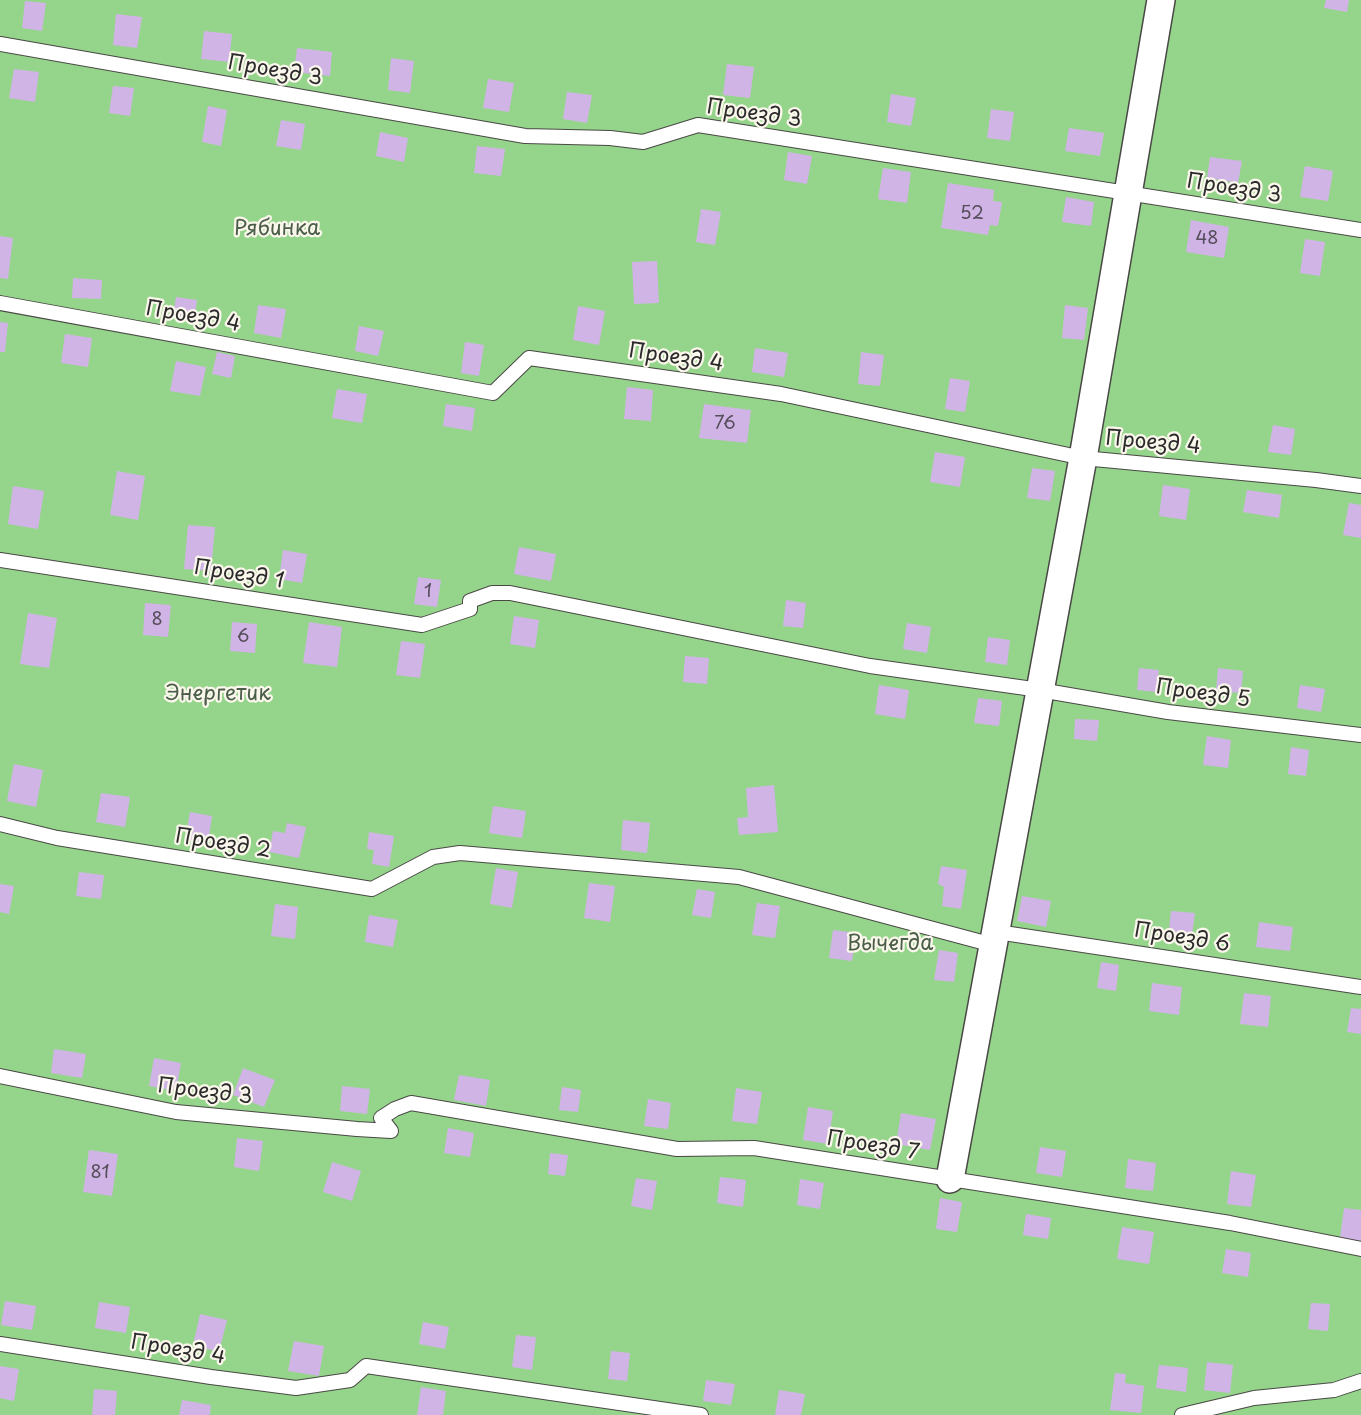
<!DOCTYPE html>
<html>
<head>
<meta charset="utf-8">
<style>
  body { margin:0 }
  canvas { display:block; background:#f6ebd6 }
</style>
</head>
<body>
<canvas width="1361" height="1415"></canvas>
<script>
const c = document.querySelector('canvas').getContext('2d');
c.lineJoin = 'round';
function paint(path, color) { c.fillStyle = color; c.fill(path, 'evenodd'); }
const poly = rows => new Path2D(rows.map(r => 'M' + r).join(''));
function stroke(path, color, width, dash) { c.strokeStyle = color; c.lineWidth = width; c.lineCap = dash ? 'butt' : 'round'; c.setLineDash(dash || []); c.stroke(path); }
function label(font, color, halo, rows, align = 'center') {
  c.font = font + ' "Playpen Sans",sans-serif'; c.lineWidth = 4.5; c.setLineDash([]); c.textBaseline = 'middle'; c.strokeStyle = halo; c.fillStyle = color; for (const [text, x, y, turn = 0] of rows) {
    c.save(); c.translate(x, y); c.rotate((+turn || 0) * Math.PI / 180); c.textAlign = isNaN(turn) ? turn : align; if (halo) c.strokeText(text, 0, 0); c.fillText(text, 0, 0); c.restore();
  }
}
const green = poly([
  [0,0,1361,0,1361,1415,0,1415]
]);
const building = poly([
  [1326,0,1349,0,1347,12,1324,8],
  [25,1,46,3,42,31,22,28],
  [116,14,142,17,137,48,113,45],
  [204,31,232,34,229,62,201,59],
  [297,48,332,52,330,76,294,72],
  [391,58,414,61,410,93,388,90],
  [727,64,754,67,750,98,723,95],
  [14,69,39,72,35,102,9,98],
  [488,79,514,83,509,112,483,108],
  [113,86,134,88,130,116,109,113],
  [567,92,592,95,587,123,563,119],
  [891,94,916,98,911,126,887,122],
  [208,106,227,110,221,146,202,142],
  [991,109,1014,112,1010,141,987,138],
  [281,120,305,124,301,150,276,146],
  [1069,128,1104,133,1100,156,1065,151],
  [380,132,408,138,404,162,376,156],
  [477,146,505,149,501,176,474,173],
  [788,152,812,156,807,184,784,180],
  [1210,157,1242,161,1238,183,1207,178],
  [1305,166,1333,171,1328,201,1300,197],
  [883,168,911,172,907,203,878,199],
  [948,183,994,190,993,201,1002,202,998,226,990,225,988,235,941,228],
  [1066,197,1094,202,1091,226,1062,222],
  [701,209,721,212,715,245,696,242],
  [1191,220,1229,227,1224,258,1186,252],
  [0,236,13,238,8,279,0,278],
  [1305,239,1325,242,1320,276,1300,273],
  [657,261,659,303,634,304,632,262],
  [73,278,102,280,101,299,72,298],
  [176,297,197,300,194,321,173,317],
  [258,305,286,309,281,338,254,333],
  [1065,305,1088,308,1084,340,1062,338],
  [578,306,605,311,599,345,573,340],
  [0,322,8,323,5,352,0,352],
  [359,326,384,331,378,356,355,351],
  [65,334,92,338,88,367,61,363],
  [465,342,484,345,479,376,461,373],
  [755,348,788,353,784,377,752,372],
  [217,352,235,356,231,378,212,374],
  [861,352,884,355,880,386,858,384],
  [176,361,206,367,200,396,170,391],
  [950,378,970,381,965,412,945,409],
  [627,387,653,390,651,421,624,419],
  [337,389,367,394,362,423,332,418],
  [446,404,475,408,472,431,443,426],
  [704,404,751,410,747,443,699,438],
  [1273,425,1295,429,1291,455,1268,452],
  [935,452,965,457,960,487,930,482],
  [1032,468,1055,471,1050,501,1027,498],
  [117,471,145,476,138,520,110,515],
  [1163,485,1190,489,1186,520,1159,516],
  [13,486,44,491,38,529,8,524],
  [1247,490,1282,495,1279,518,1243,512],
  [1349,503,1361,505,1361,538,1343,535],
  [188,525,215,527,211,571,184,569],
  [519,547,556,554,551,581,514,574],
  [283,550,307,554,302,583,279,579],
  [418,577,441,580,437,607,414,604],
  [786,600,806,603,803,628,783,626],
  [145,603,171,605,168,637,143,635],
  [28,613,57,618,49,668,20,664],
  [514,616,539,620,535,648,510,644],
  [232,622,257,624,255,653,230,651],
  [309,622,342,627,337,667,303,663],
  [907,623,931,627,927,653,903,649],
  [988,637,1010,640,1007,665,985,662],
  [401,641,425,644,420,678,396,675],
  [685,656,709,658,707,684,683,682],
  [1139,668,1159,670,1156,692,1137,690],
  [1218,668,1243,671,1241,693,1216,691],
  [879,685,909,690,905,719,875,714],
  [1300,685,1325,689,1321,712,1297,708],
  [978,698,1002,701,999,726,974,723],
  [1075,719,1099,720,1097,741,1074,739],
  [1207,736,1231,740,1228,768,1203,765],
  [1291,747,1309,750,1306,776,1288,774],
  [14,764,43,770,36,807,7,801],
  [774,785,778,832,739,835,737,818,748,817,746,788],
  [101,793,130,797,125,827,96,822],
  [493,806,526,811,522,838,489,833],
  [190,812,212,816,208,843,185,840],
  [623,820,650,823,647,853,621,850],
  [287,823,306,827,299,858,269,852,273,831,285,833],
  [369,832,394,836,389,867,372,864,374,850,367,849],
  [941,866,967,870,961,909,942,906,944,887,938,884],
  [496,868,518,872,512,908,490,904],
  [79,872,104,875,101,899,76,896],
  [589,883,615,886,610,922,584,918],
  [0,884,14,886,9,914,0,912],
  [697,889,715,892,711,918,692,915],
  [1022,896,1051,901,1046,927,1017,921],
  [757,903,780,906,775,938,752,935],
  [275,904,298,907,295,939,271,936],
  [1171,911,1195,913,1191,942,1168,939],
  [369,915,398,920,393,947,365,942],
  [1259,922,1293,927,1290,951,1256,947],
  [833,930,856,933,852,961,829,958],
  [939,950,958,953,954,982,934,980],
  [1101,962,1119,965,1116,991,1097,988],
  [1152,983,1182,987,1179,1015,1149,1011],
  [1244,993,1271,996,1268,1027,1240,1024],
  [1351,1008,1361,1009,1361,1034,1347,1032],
  [54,1049,86,1054,82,1078,51,1073],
  [154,1058,181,1063,176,1091,149,1086],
  [243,1068,275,1080,264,1107,233,1095],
  [459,1075,490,1080,486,1106,454,1100],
  [342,1086,370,1089,367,1114,340,1111],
  [562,1087,581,1090,578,1112,559,1110],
  [736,1088,762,1092,757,1124,732,1121],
  [648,1099,671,1103,668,1129,644,1126],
  [808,1107,833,1111,828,1144,803,1140],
  [901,1113,936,1119,930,1150,896,1144],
  [448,1128,474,1133,470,1157,444,1153],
  [237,1138,263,1141,259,1171,234,1167],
  [1040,1147,1066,1151,1062,1177,1036,1173],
  [89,1150,118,1154,112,1196,83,1192],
  [550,1153,568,1155,565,1176,548,1174],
  [1128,1159,1156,1163,1153,1191,1125,1188],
  [332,1162,361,1171,352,1201,323,1192],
  [1231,1171,1256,1175,1251,1207,1227,1204],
  [720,1177,746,1180,743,1207,717,1203],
  [636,1178,657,1181,652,1210,631,1206],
  [800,1179,824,1183,820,1209,797,1205],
  [940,1198,962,1202,957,1232,936,1229],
  [1344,1208,1361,1210,1361,1241,1340,1238],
  [1026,1214,1051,1218,1048,1239,1023,1235],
  [1122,1227,1154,1232,1149,1264,1117,1259],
  [1226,1249,1251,1253,1248,1277,1222,1273],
  [5,1301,36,1306,32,1330,1,1325],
  [99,1302,130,1307,126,1333,95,1328],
  [1311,1303,1330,1304,1328,1331,1308,1329],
  [200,1314,227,1320,219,1352,193,1345],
  [423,1322,449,1327,445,1349,419,1344],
  [516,1335,536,1337,532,1370,512,1367],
  [294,1341,324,1346,319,1376,288,1371],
  [611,1351,630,1353,627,1381,608,1379],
  [1207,1362,1233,1365,1230,1393,1204,1390],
  [1159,1365,1188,1368,1186,1392,1156,1388],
  [0,1366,19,1369,14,1401,0,1398],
  [1115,1373,1126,1374,1125,1383,1144,1386,1141,1413,1110,1410],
  [706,1380,735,1384,731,1405,703,1401],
  [421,1387,446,1391,443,1415,417,1415],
  [94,1389,117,1391,115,1415,92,1415],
  [779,1390,805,1394,801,1415,775,1415],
  [182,1400,211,1405,210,1415,179,1415]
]);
const service = poly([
  [0,44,525,136,610,138,643,142,698,125,1361,230],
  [0,303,493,393,529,358,781,394,1083,458,1316,480,1361,486],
  [0,560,422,625,470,609,470,601,492,593,510,593,870,666,1040,690,1168,712,1361,735],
  [0,824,57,838,372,889,433,857,460,853,739,877,993,945],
  [997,932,1361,987],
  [0,1076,176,1112,357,1129,391,1131,381,1118,395,1109,411,1103,677,1149,754,1148,1230,1223,1361,1249],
  [0,1344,211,1377,296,1388,350,1380,366,1366,701,1415],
  [1182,1415,1254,1398,1334,1390,1361,1381]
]);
const minor = poly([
  [950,1179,1083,458,1161,0]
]);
const numberNames = [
  ["52",972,214],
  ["48",1207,239],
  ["76",725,424],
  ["1",428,592],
  ["8",157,620],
  ["6",243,637],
  ["81",100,1173]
];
const streetNames = [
  ["Проезд 3",275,71,10],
  ["Проезд 3",754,114,8],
  ["Проезд 3",1234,189,9],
  ["Проезд 4",193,317,10],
  ["Проезд 4",676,358,8],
  ["Проезд 4",1153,443,5],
  ["Проезд 1",239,575,9],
  ["Проезд 5",1203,694,8],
  ["Проезд 2",223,844,9],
  ["Проезд 6",1182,938,9],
  ["Проезд 3",205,1092,7],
  ["Проезд 7",873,1146,9],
  ["Проезд 4",178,1350,9]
];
const parkNames = [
  ["Рябинка",277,229],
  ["Энергетик",218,694],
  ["Вычегда",890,944]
];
paint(green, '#95d58b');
paint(building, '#d1b4e6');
stroke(service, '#494845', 16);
stroke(minor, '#494845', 30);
stroke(service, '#fff', 14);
stroke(minor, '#fff', 27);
label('18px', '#544d5a', null, numberNames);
label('21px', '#2b2b2b', '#fbf7ec', streetNames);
label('21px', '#4b5e48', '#fbf7ec', parkNames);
</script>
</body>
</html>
